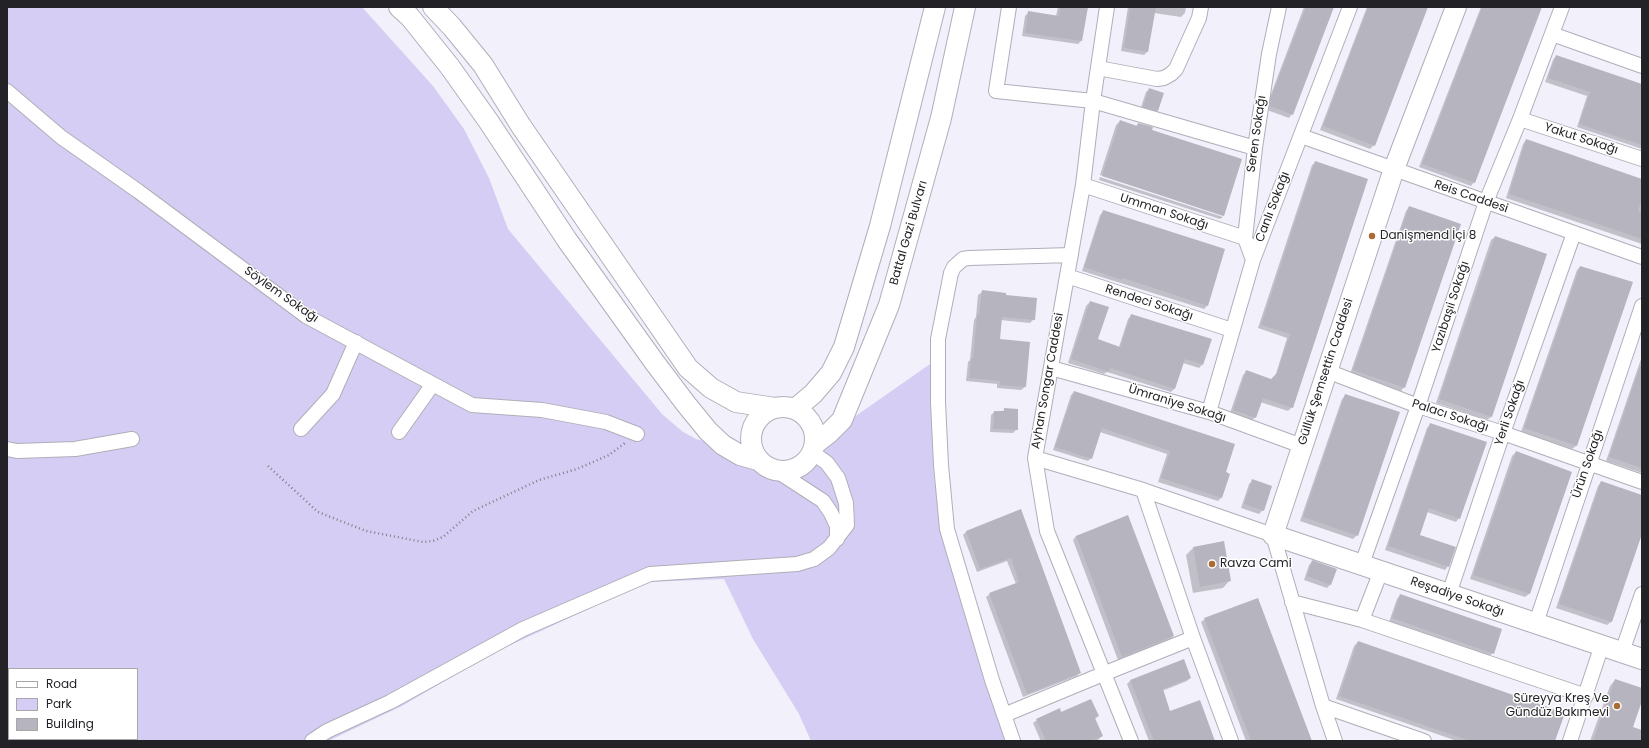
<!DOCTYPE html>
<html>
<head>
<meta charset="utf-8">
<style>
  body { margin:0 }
  #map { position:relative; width:1649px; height:748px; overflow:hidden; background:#f2f0fb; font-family:Poppins,sans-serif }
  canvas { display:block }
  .frame { position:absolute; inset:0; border:8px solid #232226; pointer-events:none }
  .legend { position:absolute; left:8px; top:668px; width:130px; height:72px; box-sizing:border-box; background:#fff; border:1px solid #a7a7a8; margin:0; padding:5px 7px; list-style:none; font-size:12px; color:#232226 }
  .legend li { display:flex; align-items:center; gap:8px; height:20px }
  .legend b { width:20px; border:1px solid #a7a7a8 }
</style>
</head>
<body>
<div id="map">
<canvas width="1649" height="748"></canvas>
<div class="frame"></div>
<ul class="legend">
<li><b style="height:5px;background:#fff"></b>Road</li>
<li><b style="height:11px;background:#d5cdf3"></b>Park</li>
<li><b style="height:11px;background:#b6b4be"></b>Building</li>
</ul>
</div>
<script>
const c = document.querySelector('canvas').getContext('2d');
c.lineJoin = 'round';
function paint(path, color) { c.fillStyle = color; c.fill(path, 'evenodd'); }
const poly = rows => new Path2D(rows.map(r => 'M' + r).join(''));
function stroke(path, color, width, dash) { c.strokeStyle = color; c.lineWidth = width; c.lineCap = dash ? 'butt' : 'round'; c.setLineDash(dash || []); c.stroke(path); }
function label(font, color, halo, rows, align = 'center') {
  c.font = font + ' Poppins,sans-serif'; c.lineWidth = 3; c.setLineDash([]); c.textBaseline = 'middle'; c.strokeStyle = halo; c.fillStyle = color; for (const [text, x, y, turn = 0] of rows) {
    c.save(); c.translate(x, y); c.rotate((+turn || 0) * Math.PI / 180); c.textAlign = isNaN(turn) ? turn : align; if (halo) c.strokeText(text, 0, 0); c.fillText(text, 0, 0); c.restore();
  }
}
const green = poly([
  [7,7,362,7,433,86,464,129,489,178,508,229,662,414,683,432,696,439,721,445,774,473,933,362,932,436,934,477,946,552,960,589,1006,741,811,741,799,714,753,639,724,579,647,582,489,655,402,706,328,741,7,741],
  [9,669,137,669,137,739,9,739]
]);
const shadow = poly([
  [1058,7,1087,7,1081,41,1078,44,1022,36,1025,16,1029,12,1056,16],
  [1128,7,1186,7,1185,13,1181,17,1154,13,1148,51,1144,55,1121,51],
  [1304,7,1333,7,1292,114,1289,118,1267,110,1268,102],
  [1367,7,1427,7,1374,145,1370,149,1320,130],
  [1481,7,1541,7,1474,182,1471,186,1419,167],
  [1556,56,1642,85,1642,149,1577,127,1587,96,1545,82,1553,60],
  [1150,89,1157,111,1154,114,1140,110,1146,92],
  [1120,121,1135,127,1138,124,1152,128,1151,130,1241,160,1223,216,1100,175,1116,125],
  [1526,140,1642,180,1642,244,1506,198,1523,144],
  [1316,162,1292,407,1288,411,1260,402,1255,417,1252,421,1230,413,1243,375,1246,372,1271,380,1275,377,1287,338,1258,328,1312,165],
  [1100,177,1223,217,1220,219,1099,180],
  [1409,207,1404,387,1401,391,1350,374,1406,211],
  [1104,211,1207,306,1204,309,1082,271,1100,215],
  [1495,237,1546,254,1491,417,1487,420,1436,403,1491,240],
  [1580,267,1576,446,1572,449,1521,432,1577,270],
  [982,292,1005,296,1034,319,1030,323,1000,320,999,340,1025,387,1021,390,997,388,997,384,966,381,968,362,970,360,974,320,976,317,978,295],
  [1090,302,1097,340,1119,347,1128,319,1132,315,1202,365,1199,368,1183,363,1174,389,1171,392,1107,372,1104,374,1068,363,1086,306],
  [1642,356,1642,473,1606,461],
  [1074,392,1229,474,1221,498,1218,501,1158,482,1167,454,1100,432,1091,458,1088,461,1053,450,1071,395],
  [1346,395,1357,535,1353,539,1300,521,1342,399],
  [1005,409,1017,429,1013,433,990,432,991,415,994,412,1002,412],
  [1431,424,1459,518,1456,522,1427,512,1419,536,1448,566,1445,570,1385,550,1427,428],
  [1516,452,1570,472,1529,594,1525,597,1470,579,1512,456],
  [1253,480,1263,510,1259,514,1241,508,1249,484],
  [1601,482,1642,496,1642,531,1611,622,1607,625,1556,608,1598,486],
  [1020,511,1080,672,1077,676,1023,697,986,597,990,594,1016,584,1007,561,977,572,963,535,966,532],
  [1128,517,1173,636,1170,640,1118,660,1073,540,1076,536],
  [1193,548,1230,580,1223,588,1193,593,1186,555],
  [1313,561,1331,584,1327,588,1304,580,1309,565],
  [1400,595,1493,653,1489,656,1389,622,1397,599],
  [1205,619,1311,741,1246,741,1201,622],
  [1358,642,1554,741,1457,741,1336,699,1354,646],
  [1190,678,1187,681,1162,691,1169,712,1214,741,1149,741,1127,684,1131,680],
  [1615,680,1642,689,1642,698,1632,728,1642,731,1642,741,1590,741,1610,686],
  [1061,713,1098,716,1094,720,1102,736,1098,740,1098,741,1039,741,1040,739,1033,723,1037,720]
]);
const building = poly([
  [1060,7,1088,7,1082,41,1025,33,1028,11,1059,16],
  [1130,7,1156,7,1148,52,1124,48],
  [1306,7,1334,7,1293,115,1270,106,1271,97],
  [1368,7,1428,7,1375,146,1323,126],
  [1482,7,1542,7,1475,183,1422,164],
  [1556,55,1642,84,1642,145,1579,124,1590,92,1548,78],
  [1149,88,1164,93,1158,111,1143,107],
  [1120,120,1137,126,1138,123,1153,127,1152,130,1242,159,1224,216,1102,176],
  [1526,139,1642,179,1642,198,1638,211,1642,212,1642,239,1509,194],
  [1315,161,1368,179,1293,408,1263,398,1256,418,1233,410,1246,370,1271,379,1277,373,1290,334,1261,325],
  [1409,206,1461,224,1405,388,1353,370],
  [1103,210,1225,249,1208,306,1123,278,1122,280,1084,267],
  [1495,236,1547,254,1492,417,1439,399],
  [1580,266,1633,282,1577,446,1524,428],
  [982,290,1006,293,1006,295,1037,298,1035,320,1002,317,1000,339,1030,342,1026,387,1000,385,1000,381,969,378,971,358,973,358,977,315,979,315],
  [1090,301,1109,307,1098,339,1120,347,1131,314,1212,339,1203,365,1185,359,1175,389,1110,368,1109,372,1071,359],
  [1640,366,1642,366,1642,468,1609,457],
  [1074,391,1235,444,1226,472,1230,474,1222,498,1161,478,1170,451,1102,428,1092,459,1055,447],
  [1345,394,1400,412,1358,536,1303,517],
  [1004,408,1018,409,1018,430,993,429,994,411,1004,411],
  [1430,423,1487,442,1460,519,1429,508,1420,535,1456,547,1449,567,1388,546],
  [1516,451,1572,472,1530,594,1473,575],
  [1252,479,1272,486,1264,511,1244,504],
  [1601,481,1642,495,1642,534,1612,622,1559,604],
  [1021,509,1081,673,1027,694,989,593,1019,582,1011,558,980,569,966,531],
  [1128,515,1174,636,1122,657,1076,536],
  [1224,541,1231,581,1200,587,1193,547],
  [1312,560,1337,569,1331,585,1307,576],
  [1400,594,1502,629,1494,654,1392,618],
  [1258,598,1281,659,1312,741,1251,741,1243,720,1204,618],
  [1358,641,1565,713,1555,741,1470,741,1339,696],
  [1184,659,1191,678,1163,689,1170,711,1200,700,1215,741,1154,741,1146,721,1130,680],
  [1615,679,1642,688,1642,701,1633,727,1642,730,1642,741,1593,741],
  [1091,699,1099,716,1095,718,1103,736,1091,741,1046,741,1036,719,1060,708,1061,712]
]);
const path = poly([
  [268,466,318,512,366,531,423,542,433,541,443,537,473,511,539,480,577,469,609,455,625,443]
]);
const street = poly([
  [1009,7,996,91,1093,101,1255,148],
  [1107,7,1093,101,1083,185,1035,458,1047,531,1131,741],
  [1552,34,1642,66],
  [1098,68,1157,79,1164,78,1171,74,1176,69,1199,18,1201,7],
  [7,91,61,137,138,191,306,316,472,405,542,410,606,422,637,434],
  [1520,119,1642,159],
  [1301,136,1642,257],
  [1083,185,1245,238],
  [1253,260,1245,238,1255,148,1269,54,1279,7],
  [1067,276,1232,330],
  [1051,368,1209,412,1302,446],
  [1327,371,1418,406,1503,433,1642,482],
  [1209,412,1253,260,1350,7],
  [301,429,333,394,356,342],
  [399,432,433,384],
  [7,449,17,451,75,449,132,439],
  [1035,458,1143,490,1273,535,1323,706,1335,741],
  [777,471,823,501,831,513,837,526,837,539],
  [1143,490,1193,638,1231,741],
  [1362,564,1418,406,1486,202,1520,119,1562,7],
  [1449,594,1503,433,1574,233],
  [1292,602,1362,620,1586,696],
  [1362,620,1381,571],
  [1536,623,1642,306],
  [1622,652,1642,594],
  [1323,706,1424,741],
  [1004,715,1103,674,1193,638],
  [312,741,327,731,390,702,523,629,650,574,797,564,814,559,829,548,847,525,846,503,838,478,827,463,813,453],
  [1013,741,992,680,947,529,941,465,938,402,938,339,951,273,954,267,963,259,969,258,1071,255],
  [1570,741,1602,645]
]);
const secondary = poly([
  [399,7,410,17,450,67,489,122,567,240,655,363,686,404,708,431,723,445,740,455,758,460],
  [433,7,452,27,483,65,521,126,688,368,711,388,736,402,775,408],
  [1456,7,1394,169,1273,535,1642,659],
  '751 439a32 32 0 1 1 64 0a32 32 0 1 1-64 0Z',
  [795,409,813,394,831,373,844,347,880,226,935,7],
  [816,443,829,433,842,420,889,305,941,118,965,7]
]);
const markers = [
  [1372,236,4,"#ab6c33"],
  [1212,564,4,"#ab6c33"],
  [1617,706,4,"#ab6c33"]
];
const streetNames = [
  ["Seren Sokağı",1257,134,-82],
  ["Yakut Sokağı",1581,139,18],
  ["Reis Caddesi",1471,197,19],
  ["Canlı Sokağı",1273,207,-69],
  ["Umman Sokağı",1164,212,18],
  ["Battal Gazi Bulvarı",909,233,-74],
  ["Söylem Sokağı",281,295,35],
  ["Rendeci Sokağı",1149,303,18],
  ["Yazıbaşıi Sokağı",1451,307,-72],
  ["Güllük Şemsettin Caddesi",1326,372,-72],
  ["Ayhan Songar Caddesi",1048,381,-80],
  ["Ümraniye Sokağı",1177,404,17],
  ["Yerli Sokağı",1510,413,-71],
  ["Palacı Sokağı",1450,416,18],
  ["Ürün Sokağı",1588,464,-71],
  ["Reşadiye Sokağı",1457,597,19]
];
const poiNames = [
  ["Danişmend İçi 8",1380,236],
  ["Ravza Cami",1220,564],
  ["Süreyya Kreş Ve",1609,699,"right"],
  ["Gündüz Bakımevi",1609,713,"right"]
];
paint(green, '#d5cdf3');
paint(shadow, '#0003');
paint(building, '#b6b4be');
stroke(street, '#b0aeb9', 16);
stroke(secondary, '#b0aeb9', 22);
stroke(path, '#828088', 2.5, [1, 3]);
stroke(street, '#fff', 14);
stroke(secondary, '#fff', 20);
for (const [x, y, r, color] of markers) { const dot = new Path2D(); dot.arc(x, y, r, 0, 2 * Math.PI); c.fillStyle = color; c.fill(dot); stroke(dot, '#fff', 1.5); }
label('12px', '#232226', '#fff', streetNames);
label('12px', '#232226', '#fff', poiNames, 'left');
</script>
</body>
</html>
